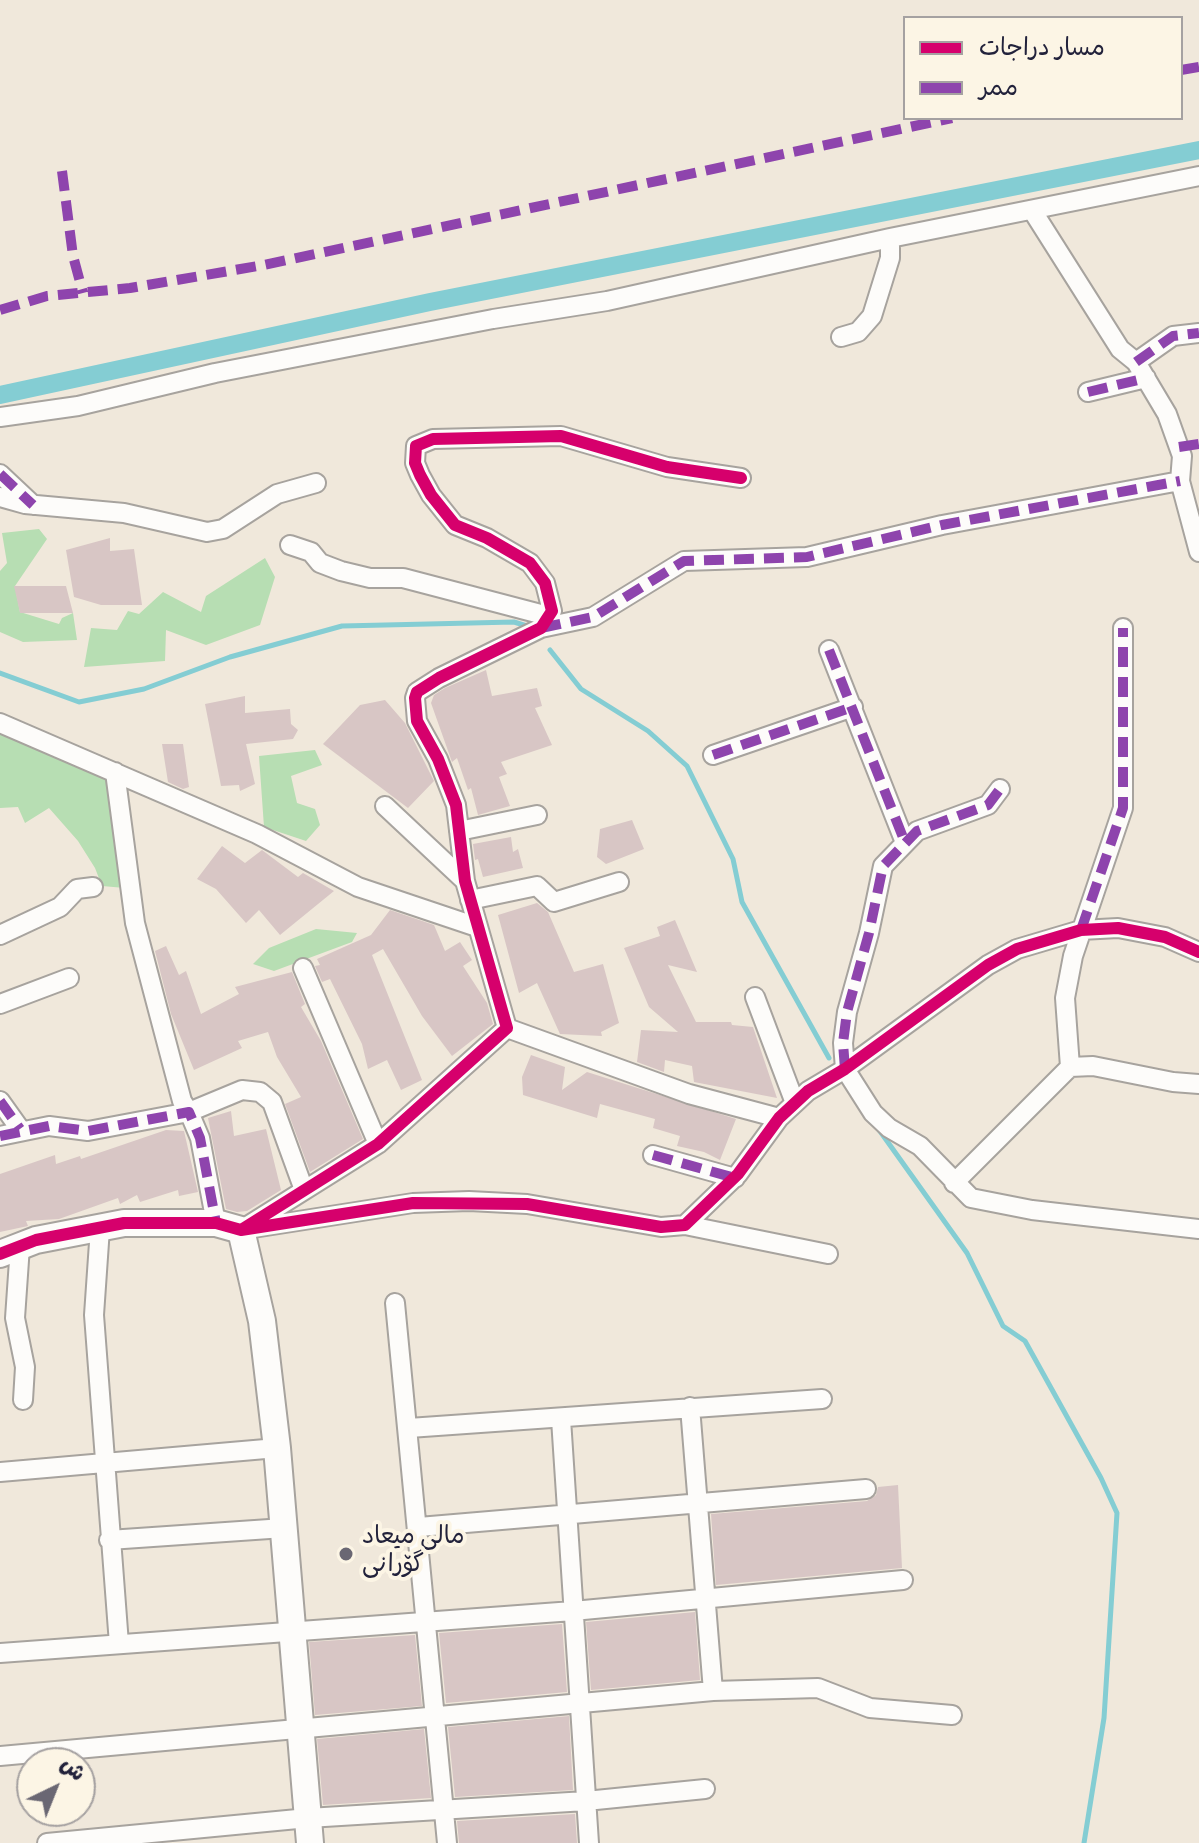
<!DOCTYPE html>
<html>
<head>
<meta charset="utf-8">
<style>
  body { margin:0 }
  #map { position:relative; width:1199px; height:1843px; overflow:hidden; background:#f0e8db; font-family:Dekko,"Playpen Sans Arabic",sans-serif }
  canvas { display:block }
  .legend { position:absolute; left:903px; top:16px; width:280px; height:104px; box-sizing:border-box; background:#fcf5e5; border:2px solid #a5a1a1; margin:0; padding:10px 14px; list-style:none; font-size:24px; color:#22223b }
  .legend li { display:flex; align-items:center; gap:16px; height:40px }
  .legend b { width:40px; border:2px solid #a5a1a1 }
  .north { position:absolute; left:16px; top:1747px; width:80px; height:80px; box-sizing:border-box; background:#fcf5e5; border:2px solid #a5a1a1; border-radius:50%; rotate:43deg; font-size:22px; font-weight:700; line-height:32px; text-align:center; color:#22223b }
  .north::after { content:''; display:block; margin:auto; width:28px; height:36px; background:#6a6773; clip-path:polygon(50% 0,100% 100%,50% 72%,0 100%) }
</style>
</head>
<body>
<div id="map">
<canvas width="1199" height="1843"></canvas>
<ul class="legend">
<li><b style="height:10px;background:#d6006c"></b>مسار دراجات</li>
<li><b style="height:10px;background:#8e44ad"></b>ممر</li>
</ul>
<div class="north">ش</div>
</div>
<script>
const c = document.querySelector('canvas').getContext('2d');
c.lineJoin = 'round';
function paint(path, color) { c.fillStyle = color; c.fill(path, 'evenodd'); }
const poly = rows => new Path2D(rows.map(r => 'M' + r).join(''));
function stroke(path, color, width, dash) { c.strokeStyle = color; c.lineWidth = width; c.lineCap = dash ? 'butt' : 'round'; c.setLineDash(dash || []); c.stroke(path); }
function label(font, color, halo, rows, align = 'center') {
  c.font = font + ' Dekko,"Playpen Sans Arabic",sans-serif'; c.lineWidth = 8; c.setLineDash([]); c.textBaseline = 'middle'; c.strokeStyle = halo; c.fillStyle = color; for (const [text, x, y, turn = 0] of rows) {
    c.save(); c.translate(x, y); c.rotate((+turn || 0) * Math.PI / 180); c.textAlign = isNaN(turn) ? turn : align; if (halo) c.strokeText(text, 0, 0); c.fillText(text, 0, 0); c.restore();
  }
}
const green = poly([
  [39,529,47,539,15,586,20,612,59,624,62,618,73,613,77,640,23,642,0,632,0,571,7,563,2,533],
  [265,558,275,577,260,625,206,645,166,630,165,661,84,667,91,628,117,630,128,611,139,614,163,592,201,612,206,596],
  [0,723,110,770,125,888,102,886,95,868,78,841,49,808,25,823,18,807,0,808],
  [315,750,322,765,291,776,297,803,315,809,320,825,306,841,264,827,259,756],
  [316,929,357,933,352,942,274,971,253,964,269,948]
]);
const stream = poly([
  [550,650,581,689,648,731,687,766,733,859,742,902,829,1058],
  [0,673,79,702,144,689,230,657,342,626,514,622,527,626],
  [877,1127,967,1253,1003,1326,1025,1341,1101,1478,1117,1513,1104,1718,1084,1843]
]);
const canal = poly([
  [0,395,430,302,1199,150]
]);
const building = poly([
  [110,538,110,551,134,549,142,605,101,605,74,597,66,550],
  [14,586,66,586,73,613,20,613],
  [486,670,492,696,537,688,542,706,535,708,552,745,501,762,507,774,499,777,510,806,478,815,471,788,468,790,457,758,452,762,431,703,434,695,445,688],
  [245,696,245,713,290,709,291,724,298,730,293,739,246,744,255,784,240,791,239,785,221,786,205,704],
  [385,700,405,723,434,781,408,808,323,744,360,705],
  [162,744,183,744,189,787,183,789,168,782],
  [632,820,644,849,606,864,597,857,600,829],
  [511,837,513,852,518,849,523,868,483,877,478,859,475,860,473,844],
  [222,846,245,863,262,850,298,877,303,873,334,891,280,935,259,910,246,923,216,889,197,879],
  [537,903,548,912,574,972,603,964,619,1023,601,1032,602,1036,560,1034,537,983,519,993,498,915],
  [390,910,434,925,445,951,460,942,472,960,463,966,487,1003,493,1024,452,1056,422,1016,383,949,372,955,422,1080,401,1090,387,1060,368,1069,362,1044,330,979,322,982,315,966,320,965,317,959,371,935],
  [675,920,697,972,668,965,696,1022,731,1022,732,1025,753,1027,777,1098,694,1082,692,1066,665,1060,664,1072,637,1062,641,1030,678,1032,649,1007,624,948,660,936,657,927],
  [166,946,179,975,186,971,201,1014,239,994,235,987,292,972,305,1004,301,1007,321,1041,363,1139,310,1172,285,1104,301,1097,277,1057,268,1032,238,1041,242,1048,194,1070,171,1014,155,951],
  [531,1055,565,1067,562,1090,587,1072,736,1119,720,1160,704,1152,677,1146,680,1136,653,1128,655,1119,600,1104,597,1118,523,1095,522,1077],
  [231,1111,234,1136,266,1129,281,1190,247,1211,237,1212,226,1209,208,1118],
  [166,1130,184,1131,198,1192,179,1196,178,1190,140,1202,137,1195,120,1204,118,1198,59,1219,26,1221,28,1226,0,1232,0,1174,55,1155,56,1164,80,1156,81,1159],
  [898,1485,902,1568,716,1585,711,1514,867,1501,876,1495,878,1487],
  [695,1612,700,1680,591,1690,586,1622],
  [562,1624,567,1692,446,1703,439,1633],
  [415,1635,422,1706,315,1715,309,1642],
  [569,1716,573,1790,455,1797,448,1727],
  [424,1729,431,1798,323,1805,317,1739],
  [575,1814,577,1843,459,1843,457,1821]
]);
const street = poly([
  [1032,210,1120,349,1136,362,1167,414,1182,456,1180,481,1199,552],
  [841,337,858,332,872,316,890,258,890,238],
  [1136,362,1173,336,1199,333],
  [1088,392,1146,378],
  [0,417,78,406,215,373,493,319,607,301,890,238,1199,176],
  [0,474,33,505],
  [0,497,25,504,124,513,207,532,223,529,277,494,316,483],
  [290,545,311,552,320,563,341,571,370,578,403,578,548,616],
  [541,628,593,617,684,561,807,557,942,525,1180,481],
  [829,650,904,840],
  [0,723,257,834,358,887,477,927],
  [713,755,853,707],
  [115,772,135,923,182,1101,189,1112,242,1090,260,1092,272,1102,304,1190],
  [1000,789,988,805,917,831,883,866,869,933,847,1012,843,1043,845,1069,873,1113,889,1128,920,1146,971,1198,1032,1210,1199,1229],
  [385,806,465,881],
  [459,831,537,815],
  [470,900,537,886,554,902,619,882],
  [0,935,60,907,77,889,93,887],
  [303,968,378,1144],
  [755,997,795,1103],
  [0,1004,69,978],
  [507,1028,689,1094,779,1118],
  [1070,1067,1065,998,1073,956,1123,808,1123,628],
  [0,1101,20,1129],
  [0,1136,49,1126,88,1131,189,1112,200,1138,216,1223],
  [653,1155,735,1178],
  [954,1183,1070,1067,1093,1066,1173,1082,1199,1084],
  [685,1225,828,1254],
  [100,1228,94,1315,119,1644],
  [247,1229,413,1203,469,1201,527,1204,661,1227,685,1225,738,1174,779,1118,808,1091,845,1069,988,965,1017,949,1081,930,1118,928,1165,937,1199,952],
  [241,1230,378,1144,507,1028,465,881,456,805,438,759,417,721,415,698,417,692,439,678,541,628,552,611,545,583,530,563,487,538,455,525,431,495,420,475,415,463,416,446,433,439,561,436,667,467,741,478],
  [20,1246,15,1318,25,1367,23,1400],
  [395,1303,447,1843],
  [690,1407,713,1691],
  [561,1419,589,1843],
  [409,1428,822,1399],
  [0,1472,277,1448],
  [419,1527,866,1489],
  [109,1540,284,1528],
  [0,1653,573,1611,903,1580],
  [0,1756,713,1691,818,1688,870,1708,952,1715],
  [47,1843,308,1818,586,1801,705,1789]
]);
const secondary = poly([
  [0,1254,36,1240,124,1223,216,1223,241,1230,262,1321,277,1448,310,1843]
]);
const quiet = poly([
  [1181,70,1199,67],
  [62,171,73,256,83,293],
  [0,310,47,296,130,288,264,265,952,118],
  [1136,362,1173,336,1199,333],
  [1088,392,1146,378],
  [1179,447,1199,444],
  [0,474,33,505],
  [541,628,593,617,684,561,807,557,942,525,1180,481],
  [829,650,904,840],
  [713,755,853,707],
  [1081,930,1123,808,1123,628],
  [845,1069,843,1043,847,1012,869,933,883,866,917,831,988,805,1000,789],
  [0,1101,20,1129],
  [0,1136,49,1126,88,1131,189,1112,200,1138,216,1223],
  [653,1155,735,1178]
]);
const cycleway = poly([
  [241,1230,378,1144,507,1028,465,881,456,805,438,759,417,721,415,698,417,692,439,678,541,628,552,611,545,583,530,563,487,538,455,525,431,495,420,475,415,463,416,446,433,439,561,436,667,467,741,478],
  [0,1254,36,1240,124,1223,216,1223,241,1230,413,1203,527,1204,661,1227,685,1225,738,1174,779,1118,808,1091,845,1069,988,965,1017,949,1081,930,1118,928,1165,937,1199,952]
]);
const markers = [
  [346,1554,8,"#6a6773"]
];
const poiNames = [
  ["مالی میعاد",362,1540],
  ["گۆرانی",362,1568]
];
paint(green, '#b7deb3');
stroke(stream, '#84cdd3', 5);
stroke(canal, '#84cdd3', 18);
paint(building, '#d8c6c5');
stroke(street, '#a7a39e', 22);
stroke(secondary, '#a7a39e', 30);
stroke(street, '#fdfcfa', 18);
stroke(secondary, '#fdfcfa', 26);
stroke(quiet, '#8e44ad', 10, [20, 10]);
stroke(cycleway, '#d6006c', 12);
for (const [x, y, r, color] of markers) { const dot = new Path2D(); dot.arc(x, y, r, 0, 2 * Math.PI); c.fillStyle = color; c.fill(dot); stroke(dot, '#fcf5e5', 3); }
label('24px', '#22223b', '#fcf5e5', poiNames, 'left');
</script>
</body>
</html>
